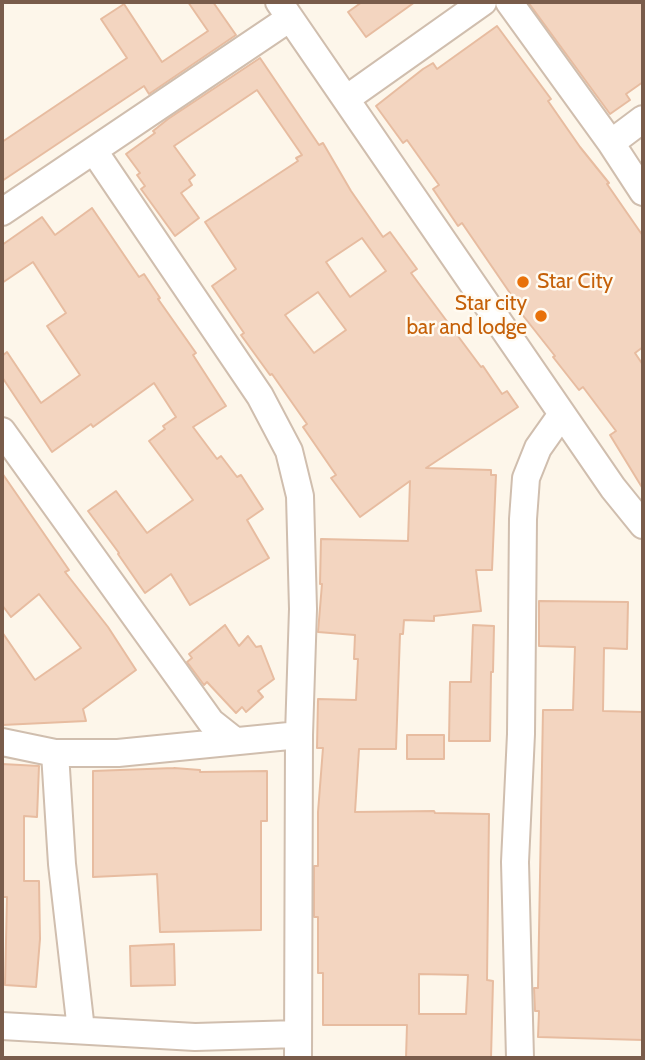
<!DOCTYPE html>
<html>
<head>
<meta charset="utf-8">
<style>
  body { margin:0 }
  #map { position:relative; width:645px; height:1060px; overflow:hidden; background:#fdf6ea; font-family:Cabin,sans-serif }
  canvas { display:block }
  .frame { position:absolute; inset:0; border:4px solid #795c4b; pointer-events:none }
</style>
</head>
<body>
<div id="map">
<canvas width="645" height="1060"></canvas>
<div class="frame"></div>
</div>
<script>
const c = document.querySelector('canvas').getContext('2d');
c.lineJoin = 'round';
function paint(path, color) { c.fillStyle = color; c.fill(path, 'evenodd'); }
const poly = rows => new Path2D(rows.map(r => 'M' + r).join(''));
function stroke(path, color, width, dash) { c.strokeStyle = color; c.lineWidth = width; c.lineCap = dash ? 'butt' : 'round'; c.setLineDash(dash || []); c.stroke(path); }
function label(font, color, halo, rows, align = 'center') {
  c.font = font + ' Cabin,sans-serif'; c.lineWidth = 5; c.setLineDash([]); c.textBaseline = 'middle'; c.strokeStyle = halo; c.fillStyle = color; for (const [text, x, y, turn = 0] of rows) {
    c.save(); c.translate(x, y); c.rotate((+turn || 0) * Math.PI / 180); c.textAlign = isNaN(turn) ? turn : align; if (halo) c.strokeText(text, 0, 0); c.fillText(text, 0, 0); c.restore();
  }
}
const building = poly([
  [188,2,213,2,236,35,149,94,144,86,2,181,2,142,127,58,101,19,124,4,162,62,208,31,188,2],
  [362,2,415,2,366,37,348,12,362,2],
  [528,2,643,2,643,82,626,94,630,100,610,114,528,2],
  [497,26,551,99,548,101,580,147,609,183,607,184,643,236,643,347,635,353,643,365,643,489,610,435,616,431,583,387,579,390,553,357,555,356,521,313,523,312,462,223,458,226,433,189,439,185,407,140,403,143,376,106,423,69,433,63,437,69,497,26],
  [260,58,319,145,323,143,351,191,383,237,390,232,417,269,411,273,481,367,483,366,502,394,507,391,518,407,426,468,491,470,491,475,496,475,492,570,476,570,481,611,434,616,434,621,404,620,403,634,400,634,396,749,359,749,355,812,434,811,435,813,489,814,487,980,493,981,491,1058,406,1058,407,1025,323,1025,323,973,318,973,318,917,314,917,314,866,318,866,318,812,323,748,317,748,318,699,356,700,358,659,354,659,355,635,318,632,322,584,320,584,321,539,408,541,410,481,360,517,331,478,336,475,303,427,307,424,272,374,270,375,241,335,244,333,212,286,236,269,205,222,298,161,296,158,302,155,257,90,174,146,195,175,189,180,192,185,181,193,199,218,175,236,141,189,145,186,137,175,140,173,126,154,155,133,153,131,168,119,260,58],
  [362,238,386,271,350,297,326,262,362,238],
  [318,292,346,330,314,353,285,315,318,292],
  [419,974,468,975,466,1014,419,1014,419,974],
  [92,208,139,277,144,274,160,298,158,299,196,353,193,355,226,406,193,427,217,459,221,456,237,477,241,475,263,509,247,520,269,558,190,605,171,574,145,593,118,554,119,553,88,511,116,491,147,533,193,500,149,441,165,429,163,426,176,417,154,383,93,427,91,424,52,452,2,377,2,356,7,352,41,403,80,375,47,326,66,313,33,262,2,283,2,245,42,217,55,235,92,208],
  [2,473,69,570,65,572,108,627,136,670,83,709,86,721,2,725,2,632,35,680,81,648,39,594,11,617,2,605,2,473],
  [539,601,628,602,627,649,604,648,603,711,643,712,643,1040,538,1037,539,1011,535,1011,534,988,538,988,543,710,573,710,575,647,539,646,539,601],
  [225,625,239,646,248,636,256,647,261,646,274,679,258,691,263,697,246,712,242,707,236,713,207,682,204,685,187,662,192,658,189,654,225,625],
  [473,625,494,626,493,672,491,672,490,741,449,741,450,682,471,682,473,625],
  [407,735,444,735,444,759,407,759,407,735],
  [2,764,39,766,37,817,24,816,24,881,39,881,40,939,36,987,5,985,7,897,2,897,2,764],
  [174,768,200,770,200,772,267,771,267,821,261,821,261,930,160,932,157,874,93,877,93,771,174,768],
  [174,944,175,985,131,986,130,946,174,944]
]);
const street = poly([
  [279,2,613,488,643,525],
  [509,2,611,143,643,192],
  [346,99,483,2],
  [611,143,643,119],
  [94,151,260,396,289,451,300,496,303,609,299,735,298,1058],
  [2,212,290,18],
  [2,431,211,722,235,741],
  [2,742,55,753,118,753,299,735],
  [55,753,62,864,81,1030],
  [2,1026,195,1037,298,1034],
  [520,1058,515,862,521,734,523,519,526,478,538,448,562,414]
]);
const markers = [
  [523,282,7,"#e8710a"],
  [541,316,7,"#e8710a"]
];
const foodNames = [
  ["Star City",537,282],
  ["Star city",527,304,"right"],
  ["bar and lodge",527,328,"right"]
];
paint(building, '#f3d5c0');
stroke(building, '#e7bca0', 2);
stroke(street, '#d0beae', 30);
stroke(street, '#fff', 26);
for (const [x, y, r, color] of markers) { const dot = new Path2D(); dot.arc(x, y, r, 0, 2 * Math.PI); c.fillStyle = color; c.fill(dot); stroke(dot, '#fffaf1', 2.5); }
label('21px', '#c56008', '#fffaf1', foodNames, 'left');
</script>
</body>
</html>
